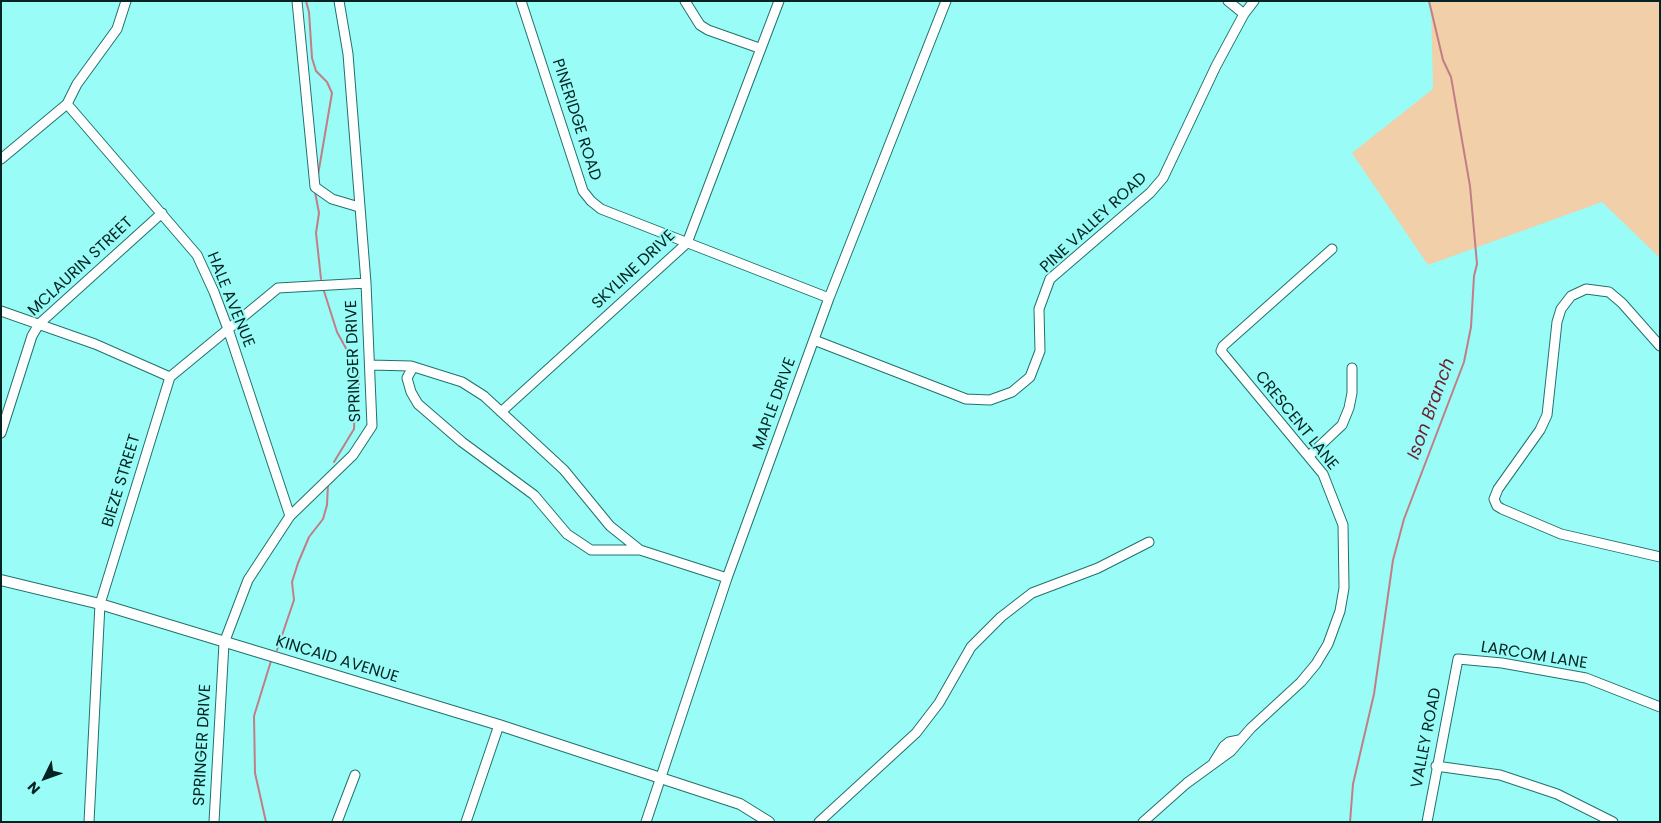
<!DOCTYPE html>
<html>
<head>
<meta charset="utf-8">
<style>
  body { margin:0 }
  #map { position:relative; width:1661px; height:823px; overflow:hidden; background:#99fcf7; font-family:Poppins,sans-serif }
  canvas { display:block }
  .frame { position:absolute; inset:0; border:2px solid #042423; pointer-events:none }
  .north { position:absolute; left:20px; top:753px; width:50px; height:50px; -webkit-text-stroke:4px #99fcf7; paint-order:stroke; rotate:228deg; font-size:14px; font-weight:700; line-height:20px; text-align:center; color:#042423 }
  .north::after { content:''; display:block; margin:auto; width:18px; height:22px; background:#042423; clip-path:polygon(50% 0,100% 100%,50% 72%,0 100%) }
</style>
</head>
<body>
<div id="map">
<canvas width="1661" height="823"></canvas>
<div class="frame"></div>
<div class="north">N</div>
</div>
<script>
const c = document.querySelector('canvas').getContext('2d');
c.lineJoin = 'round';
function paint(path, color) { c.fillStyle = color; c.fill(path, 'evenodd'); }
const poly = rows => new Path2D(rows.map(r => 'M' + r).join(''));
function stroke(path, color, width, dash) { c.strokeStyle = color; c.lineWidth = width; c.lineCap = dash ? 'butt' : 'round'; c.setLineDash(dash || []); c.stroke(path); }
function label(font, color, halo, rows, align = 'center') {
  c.font = font + ' Poppins,sans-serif'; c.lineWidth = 4; c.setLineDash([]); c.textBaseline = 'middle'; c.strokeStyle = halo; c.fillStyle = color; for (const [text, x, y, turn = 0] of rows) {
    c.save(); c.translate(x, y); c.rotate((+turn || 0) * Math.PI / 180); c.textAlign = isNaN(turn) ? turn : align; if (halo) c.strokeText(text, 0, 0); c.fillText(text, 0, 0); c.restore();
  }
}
const green = poly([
  [1431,1,1660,1,1660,258,1602,202,1428,265,1352,153,1433,89]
]);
const stream = poly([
  [306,1,309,12,312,58,316,71,327,82,332,93,318,175],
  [315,192,319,213,316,233,321,279],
  [323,288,337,332,358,370,359,388,355,404,354,429,334,462],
  [277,650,294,600,292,582,298,563,309,537,323,519,327,505,328,484],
  [266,822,255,773,254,716,271,661],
  [1350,822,1353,784,1374,694,1393,560,1404,519,1464,362,1471,327,1474,276,1477,264,1470,186,1451,77,1443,60,1429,1]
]);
const minor = poly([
  [297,1,315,187,332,199,359,207],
  [521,1,583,191,591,201,601,209,829,298],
  [685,1,700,25,708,30,759,48],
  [1228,1,1244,14],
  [67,104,197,255,214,292,228,329,290,516],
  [1,159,67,104,77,84,117,29,126,1],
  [1,311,95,344,170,377],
  [814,340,966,399,990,400,1012,392,1030,377,1040,351,1039,309,1050,279,1150,193,1163,178,1216,66,1244,14,1254,1],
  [1660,346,1622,303,1609,292,1586,289,1571,296,1561,309,1557,322,1547,415,1540,430,1498,489,1494,499,1497,506,1502,509,1561,534,1660,557],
  [370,365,411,366,462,382,484,396,564,470,610,526,640,550,727,578],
  [413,367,407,378,411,392,418,404,462,442,534,495,567,534,591,550,640,550],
  [501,412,687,243,779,1],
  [1,433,32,336,39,324,162,213],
  [1309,456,1342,425,1349,408,1352,393,1352,368],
  [1214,762,1224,746,1229,742,1239,740],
  [1436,766,1500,775,1557,794,1613,822],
  [89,822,100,604,170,377,278,288,366,283],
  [214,822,224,643,248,580,290,516,353,455,372,426,366,283,348,54,339,1],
  [337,822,355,775],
  [466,822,499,725],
  [646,822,727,578,829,298,946,1],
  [819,822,916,733,939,703,971,647,1001,617,1032,593,1098,568,1149,542],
  [1143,822,1187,783,1231,751,1251,728,1301,682,1316,664,1328,644,1340,611,1344,588,1343,525,1323,474,1221,351,1223,346,1332,249],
  [1427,822,1458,659,1502,663,1586,678,1660,707]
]);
const tertiary = poly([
  [1,580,100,604,499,725,740,804,769,822]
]);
const streetNames = [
  ["PINERIDGE ROAD",576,120,72],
  ["PINE VALLEY ROAD",1094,223,-43],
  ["MCLAURIN STREET",81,267,-43],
  ["SKYLINE DRIVE",634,270,-43],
  ["HALE AVENUE",230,300,68],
  ["SPRINGER DRIVE",354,361,-92],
  ["MAPLE DRIVE",775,404,-70],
  ["CRESCENT LANE",1296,421,51],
  ["BIEZE STREET",122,481,-73],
  ["LARCOM LANE",1534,656,9],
  ["KINCAID AVENUE",337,660,17],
  ["VALLEY ROAD",1427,738,-79],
  ["SPRINGER DRIVE",203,745,-87]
];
const waterNames = [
  ["Ison Branch",1432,409,-70]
];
paint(green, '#f1cfa8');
stroke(stream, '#c27d86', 2);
stroke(minor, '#22716e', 11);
stroke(tertiary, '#22716e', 12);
stroke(minor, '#fff', 9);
stroke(tertiary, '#fff', 10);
label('16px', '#042423', '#99fcf7', streetNames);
label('italic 18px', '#711d30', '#99fcf7', waterNames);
</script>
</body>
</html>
